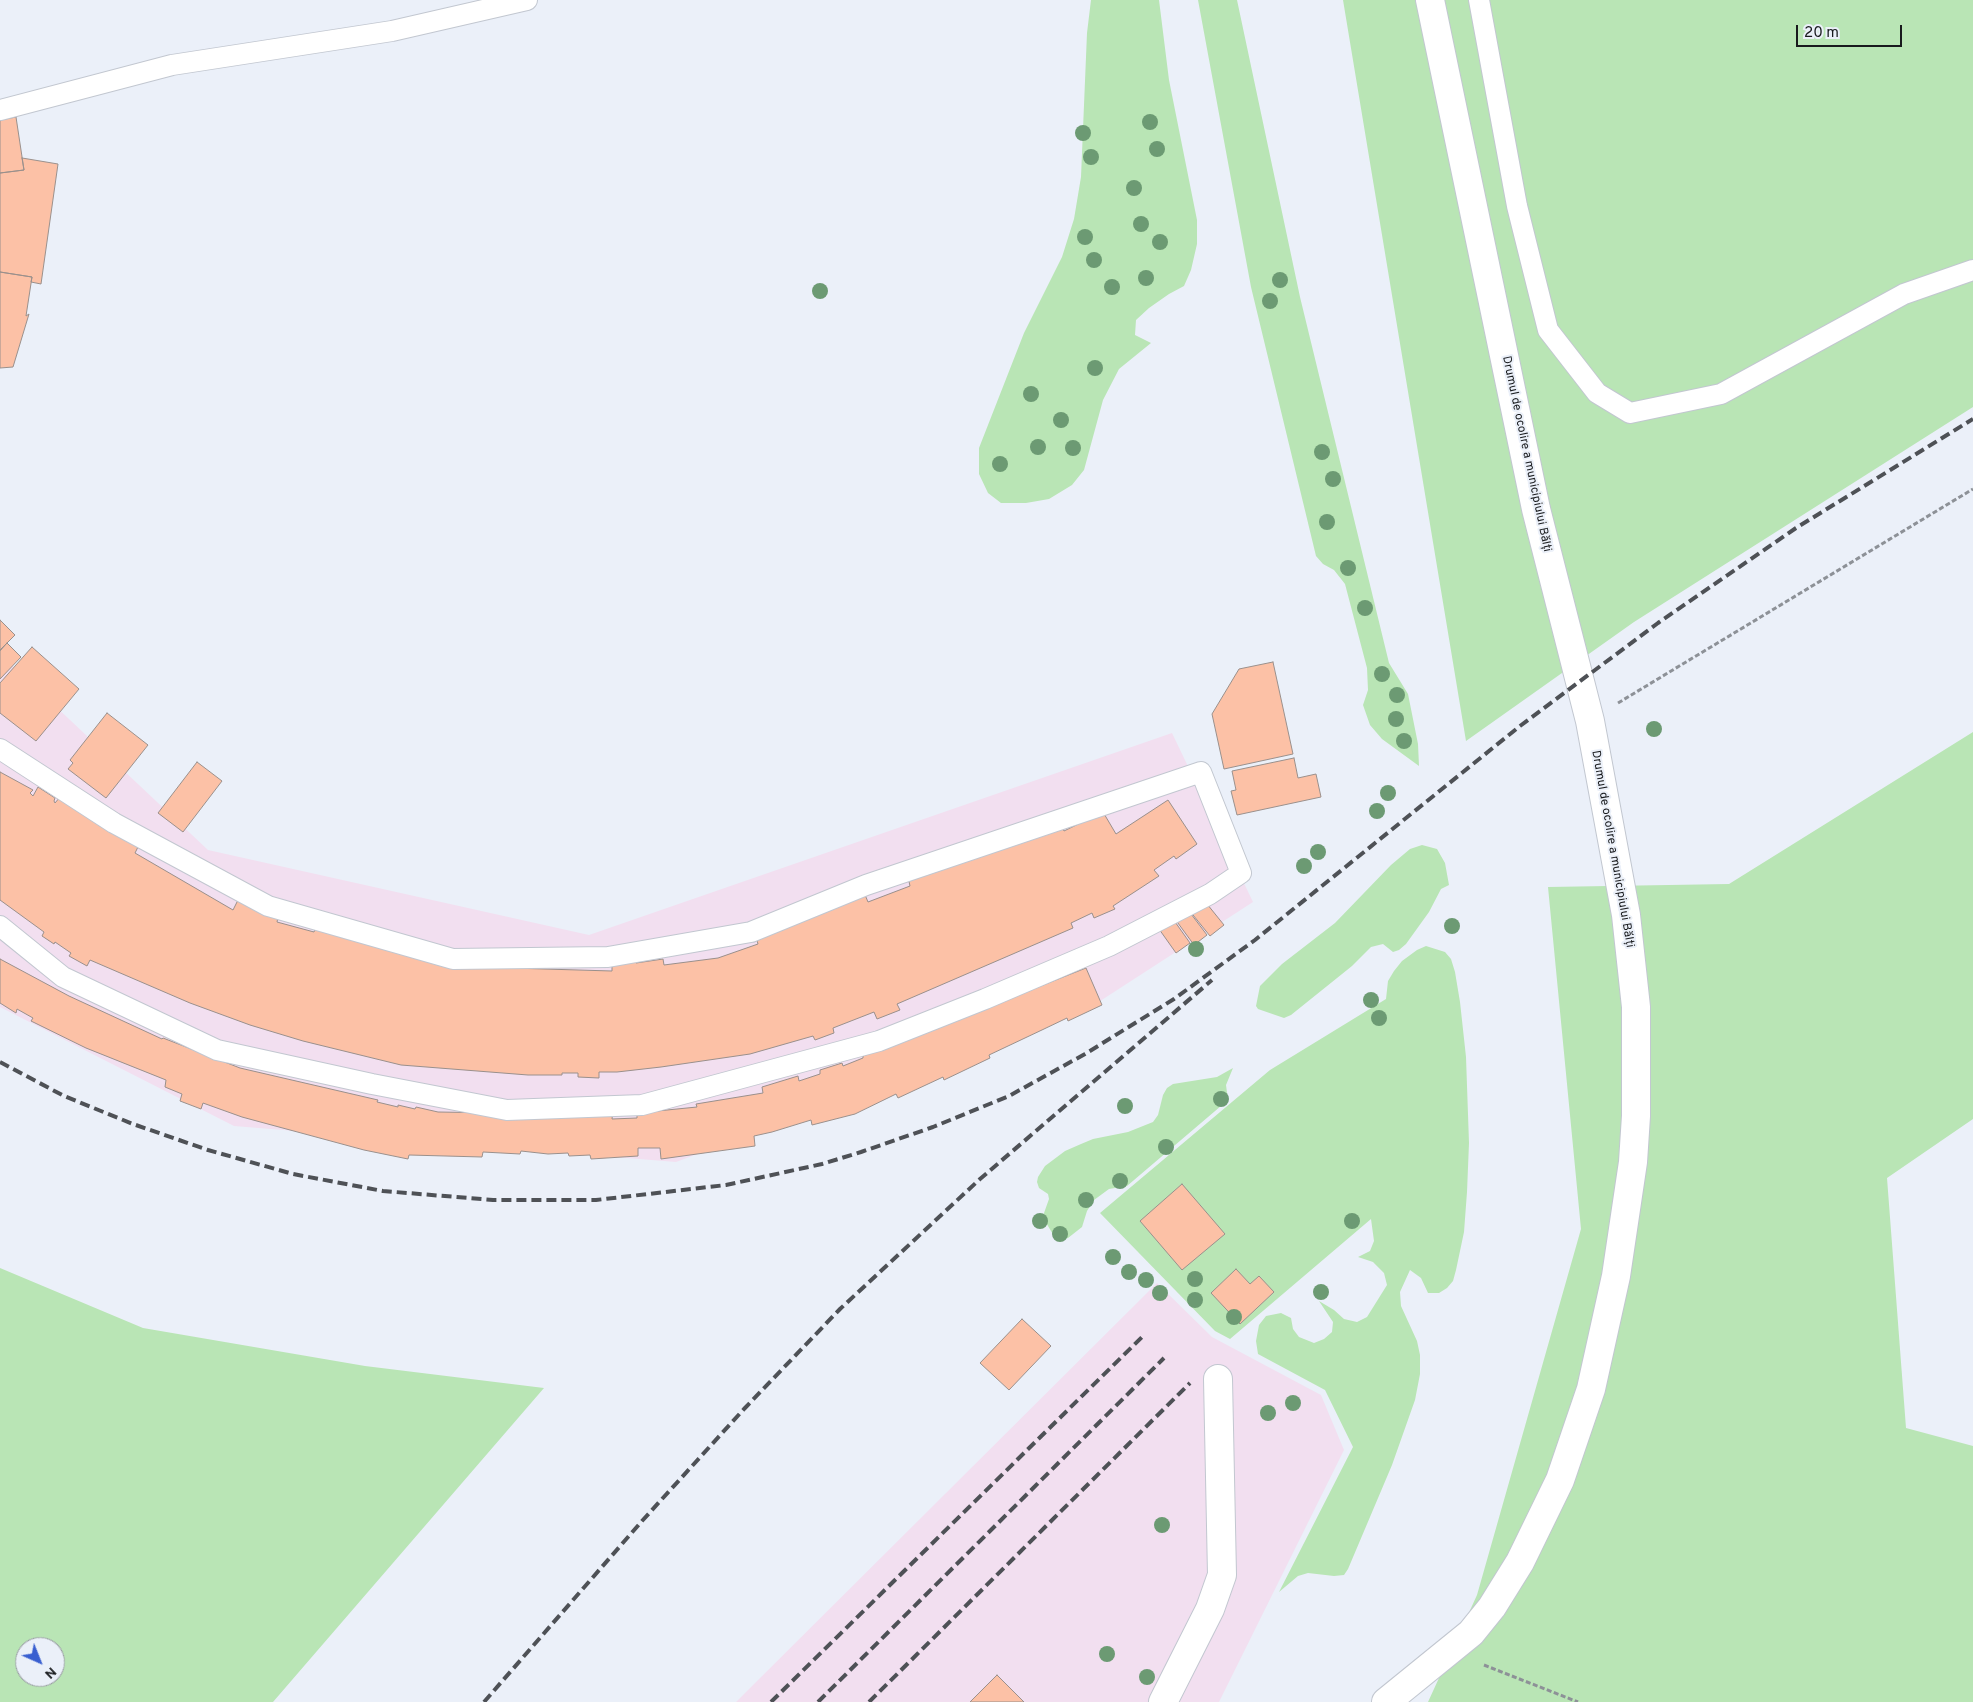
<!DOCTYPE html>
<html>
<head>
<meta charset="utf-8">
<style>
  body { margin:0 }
  #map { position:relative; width:1973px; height:1702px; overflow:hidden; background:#ebf0f9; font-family:Overpass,sans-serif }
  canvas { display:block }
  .north { position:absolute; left:15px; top:1637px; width:50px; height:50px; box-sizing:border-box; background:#ebf0f9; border:1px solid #979aa1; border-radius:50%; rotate:136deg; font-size:14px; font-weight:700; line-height:20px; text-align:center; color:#181a1d }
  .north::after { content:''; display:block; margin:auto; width:18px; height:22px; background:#395fd0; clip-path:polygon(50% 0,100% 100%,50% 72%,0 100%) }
  .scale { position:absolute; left:1796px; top:25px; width:106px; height:22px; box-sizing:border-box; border:2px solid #181a1d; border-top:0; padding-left:6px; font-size:15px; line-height:18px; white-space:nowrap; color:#181a1d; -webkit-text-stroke:4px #ebf0f9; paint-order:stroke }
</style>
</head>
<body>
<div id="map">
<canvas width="1973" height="1702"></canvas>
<div class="north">N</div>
<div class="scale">20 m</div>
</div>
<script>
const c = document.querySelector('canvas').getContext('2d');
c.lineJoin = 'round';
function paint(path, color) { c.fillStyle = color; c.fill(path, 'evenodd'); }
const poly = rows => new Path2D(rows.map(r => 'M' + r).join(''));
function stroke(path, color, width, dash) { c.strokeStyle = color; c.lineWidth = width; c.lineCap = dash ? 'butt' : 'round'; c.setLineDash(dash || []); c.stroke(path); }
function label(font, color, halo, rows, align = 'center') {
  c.font = font + ' Overpass,sans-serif'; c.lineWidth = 4; c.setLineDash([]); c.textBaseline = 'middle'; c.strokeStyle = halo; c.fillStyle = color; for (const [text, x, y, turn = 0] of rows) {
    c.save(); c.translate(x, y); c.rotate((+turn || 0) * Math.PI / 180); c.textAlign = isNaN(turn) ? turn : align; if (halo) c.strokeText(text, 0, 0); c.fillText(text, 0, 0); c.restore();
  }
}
const industrial = poly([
  [0,654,208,850,589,935,1172,733,1253,902,1094,1005,676,1162,234,1126,0,1007],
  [1157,1283,1212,1337,1321,1395,1344,1450,1219,1702,736,1702]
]);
const green = poly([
  [1091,0,1159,0,1169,80,1197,220,1197,244,1191,270,1184,286,1169,294,1149,308,1136,320,1135,335,1151,343,1119,369,1103,400,1084,470,1072,485,1049,499,1026,503,1001,503,988,493,979,474,979,448,1024,333,1062,257,1074,219,1081,177,1087,33],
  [1198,0,1237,0,1300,297,1389,663,1408,694,1418,744,1419,766,1382,739,1370,725,1363,705,1368,690,1367,668,1345,584,1334,570,1323,564,1316,556,1251,287],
  [1343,0,1973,0,1973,407,1634,622,1466,741],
  [1973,732,1973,1119,1887,1178,1906,1428,1973,1446,1973,1702,1428,1702,1477,1595,1581,1229,1548,887,1729,884],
  [1422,845,1437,849,1445,863,1449,885,1441,889,1429,912,1406,944,1399,950,1393,952,1383,944,1371,947,1352,966,1291,1015,1284,1018,1258,1009,1256,1006,1260,986,1282,964,1335,923,1391,865,1410,849],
  [1426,946,1445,952,1451,959,1455,972,1460,1002,1466,1057,1469,1143,1467,1192,1464,1232,1456,1270,1453,1281,1447,1288,1439,1293,1428,1293,1421,1278,1410,1270,1400,1292,1401,1306,1417,1341,1420,1355,1420,1374,1415,1400,1392,1465,1348,1569,1344,1575,1334,1576,1308,1573,1298,1576,1279,1592,1353,1447,1325,1390,1258,1354,1256,1341,1259,1325,1266,1316,1281,1313,1291,1318,1293,1329,1299,1337,1314,1343,1324,1339,1332,1332,1333,1322,1319,1301,1334,1310,1344,1319,1357,1322,1367,1317,1387,1285,1384,1273,1373,1262,1358,1257,1370,1251,1374,1241,1371,1219,1230,1339,1215,1331,1100,1213,1270,1070,1386,999,1388,981,1394,971,1402,961,1417,950],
  [1233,1068,1226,1085,1228,1100,1127,1186,1109,1189,1094,1200,1087,1211,1082,1227,1068,1238,1060,1240,1054,1236,1045,1221,1044,1213,1049,1199,1048,1194,1039,1188,1037,1182,1038,1177,1045,1166,1065,1151,1081,1144,1093,1139,1128,1132,1153,1122,1158,1115,1163,1095,1167,1088,1173,1084,1217,1077],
  [0,1268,143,1328,365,1366,544,1388,273,1702,0,1702],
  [25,1647,55,1647,55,1677,25,1677]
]);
const building = poly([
  [16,117,24,170,0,173,0,120,16,117],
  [22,158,58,164,41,284,31,282,32,277,0,272,0,173,24,170,22,158],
  [0,272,32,277,26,316,29,314,13,367,0,368,0,272],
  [0,620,15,635,0,650,0,620],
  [7,643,21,657,0,679,0,651,7,643],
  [32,647,79,689,36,741,0,713,0,683,32,647],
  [1273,662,1293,754,1224,769,1212,714,1239,669,1273,662],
  [107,713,148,745,106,798,68,769,73,763,70,760,107,713],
  [1294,758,1298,778,1316,774,1321,797,1237,815,1231,791,1236,790,1232,771,1294,758],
  [197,762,222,781,183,832,158,813,197,762],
  [0,772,33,790,30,793,33,796,38,787,55,798,54,801,55,803,60,797,139,845,135,853,233,910,239,898,279,913,277,922,314,932,317,924,511,968,612,971,612,961,636,959,636,963,663,959,664,965,718,958,758,944,756,937,863,890,868,902,910,886,908,877,1058,818,1064,831,1103,812,1116,834,1168,800,1197,844,1176,859,1174,856,1154,870,1159,876,1113,906,1115,909,1094,918,1092,913,1071,923,1073,928,897,1004,900,1010,877,1019,874,1012,833,1028,834,1033,815,1040,813,1036,750,1054,661,1067,617,1072,599,1072,599,1078,578,1077,578,1073,562,1073,562,1075,528,1075,401,1065,303,1041,250,1025,190,1003,90,960,87,966,69,956,71,953,55,942,54,944,42,936,44,932,0,900,0,772],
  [1203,899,1224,925,1210,936,1189,910,1203,899],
  [1188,910,1207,935,1194,945,1175,919,1188,910],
  [1173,919,1190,943,1176,953,1159,929,1173,919],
  [0,959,69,996,162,1039,163,1038,240,1068,378,1100,377,1102,398,1107,398,1105,415,1109,416,1107,438,1112,502,1113,613,1110,612,1119,637,1118,637,1113,697,1107,696,1104,763,1093,762,1087,798,1076,799,1081,820,1074,820,1070,842,1063,843,1066,863,1058,863,1056,1086,968,1102,1005,1068,1021,1067,1018,1044,1029,989,1055,990,1058,944,1080,943,1077,898,1098,896,1094,855,1114,812,1125,811,1120,772,1132,754,1136,755,1146,661,1159,660,1148,638,1148,638,1156,591,1159,590,1155,569,1156,568,1153,548,1154,521,1151,520,1154,483,1152,482,1157,409,1155,408,1159,364,1150,242,1117,203,1103,201,1109,180,1101,182,1094,165,1087,166,1080,86,1048,31,1021,33,1018,17,1009,16,1013,0,1003,0,959],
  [1182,1184,1225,1234,1182,1270,1140,1221,1182,1184],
  [1236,1269,1250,1284,1259,1276,1274,1292,1240,1324,1211,1293,1236,1269],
  [1022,1319,1051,1346,1009,1390,980,1363,1022,1319],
  [997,1675,1024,1702,970,1702,997,1675]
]);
const path = poly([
  [1618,703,1973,489],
  [1484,1665,1578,1702]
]);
const lane = poly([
  [1479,0,1517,206,1548,330,1597,393,1630,413,1721,394,1904,294,1973,270],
  [0,110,172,65,392,31,527,0],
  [0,749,114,823,268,906,453,959,608,957,751,932,866,885,1201,772,1241,873,1210,894,1109,946,985,999,879,1041,642,1105,507,1110,372,1084,217,1050,63,977,0,926]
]);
const street = poly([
  [1163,1702,1210,1609,1222,1575,1218,1379]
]);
const highway = poly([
  [1386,1702,1471,1633,1492,1607,1520,1562,1560,1480,1591,1389,1616,1276,1633,1162,1636,1116,1636,1007,1626,915,1590,721,1536,509,1430,0]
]);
const rail = poly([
  [0,1062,64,1096,133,1124,208,1150,293,1174,383,1191,493,1200,596,1200,726,1185,822,1164,861,1152,933,1127,1009,1096,1085,1054,1174,999,1255,940,1520,726,1658,623,1796,528,1973,419],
  [484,1702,642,1521,744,1409,840,1309,980,1179,1212,980],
  [771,1702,1142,1337],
  [818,1702,1164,1358],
  [869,1702,1190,1383]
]);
const trees = [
  [1150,122],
  [1083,133],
  [1157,149],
  [1091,157],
  [1134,188],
  [1141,224],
  [1085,237],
  [1160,242],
  [1094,260],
  [1146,278],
  [1280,280],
  [1112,287],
  [820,291],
  [1270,301],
  [1095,368],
  [1031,394],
  [1061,420],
  [1038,447],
  [1073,448],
  [1322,452],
  [1000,464],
  [1333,479],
  [1327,522],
  [1348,568],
  [1365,608],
  [1382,674],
  [1397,695],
  [1396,719],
  [1654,729],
  [1404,741],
  [1388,793],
  [1377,811],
  [1318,852],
  [1304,866],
  [1452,926],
  [1196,949],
  [1371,1000],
  [1379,1018],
  [1221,1099],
  [1125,1106],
  [1166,1147],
  [1120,1181],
  [1086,1200],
  [1040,1221],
  [1352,1221],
  [1060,1234],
  [1113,1257],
  [1129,1272],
  [1195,1279],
  [1146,1280],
  [1321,1292],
  [1160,1293],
  [1195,1300],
  [1234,1317],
  [1293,1403],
  [1268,1413],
  [1162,1525],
  [1107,1654],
  [1147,1677]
];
const streetNames = [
  ["Drumul de ocolire a municipiului Bălți",1526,454,78],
  ["Drumul de ocolire a municipiului Bălți",1612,849,80]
];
paint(industrial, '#f2dff0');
paint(green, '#b9e5b5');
paint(building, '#fcc1a6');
stroke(building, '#9a908c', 1);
stroke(lane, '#c2c7d0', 22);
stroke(street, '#c2c7d0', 30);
stroke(highway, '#c2c7d0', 30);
stroke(path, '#8d9197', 3, [5, 2.5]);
stroke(lane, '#fff', 20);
stroke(street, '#fff', 28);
stroke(highway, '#fff', 28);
stroke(rail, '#4e5156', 4, [10, 5]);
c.fillStyle = '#6c9a73';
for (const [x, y] of trees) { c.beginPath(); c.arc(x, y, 8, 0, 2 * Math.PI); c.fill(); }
label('12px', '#181a1d', '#ebf0f9', streetNames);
</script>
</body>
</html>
